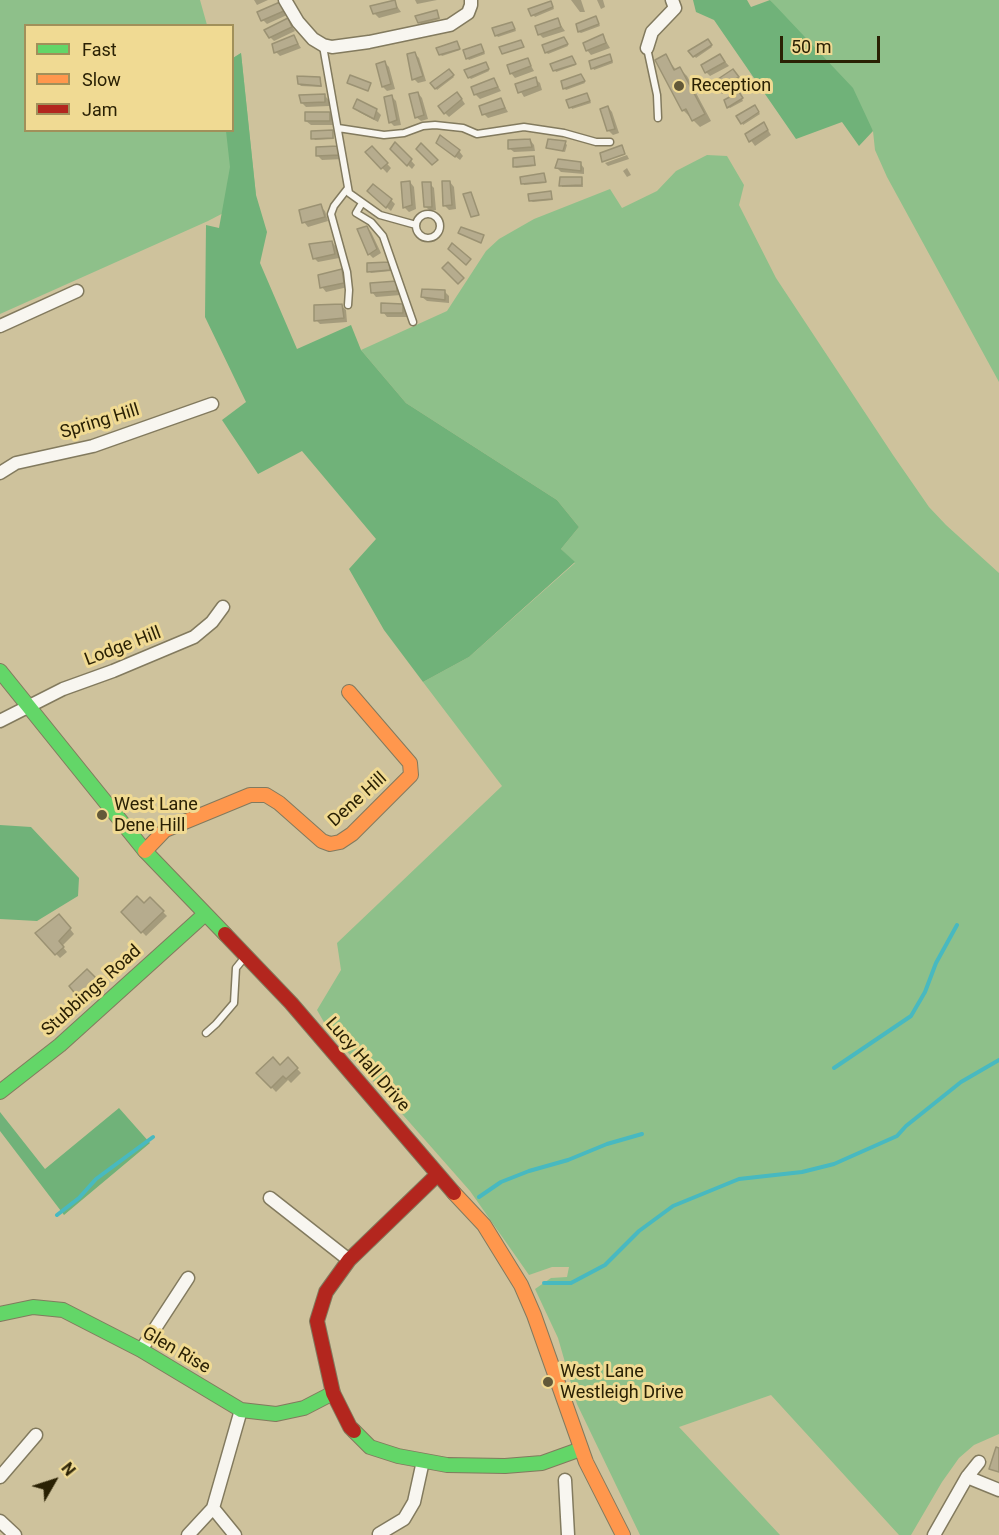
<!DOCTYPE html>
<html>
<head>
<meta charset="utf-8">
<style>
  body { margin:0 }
  #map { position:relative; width:999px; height:1535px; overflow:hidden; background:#cec29c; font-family:Roboto,sans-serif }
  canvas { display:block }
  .legend { position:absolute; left:24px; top:24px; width:210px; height:108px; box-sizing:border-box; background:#f0da93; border:2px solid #a1905a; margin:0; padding:8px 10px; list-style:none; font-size:18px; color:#2a2104 }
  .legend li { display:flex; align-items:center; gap:12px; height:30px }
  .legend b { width:30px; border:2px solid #a1905a }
  .north { position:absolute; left:24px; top:1451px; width:60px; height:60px; -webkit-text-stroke:4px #f0da93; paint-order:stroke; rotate:51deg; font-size:16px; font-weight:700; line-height:24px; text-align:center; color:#2a2104 }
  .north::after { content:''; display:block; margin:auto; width:21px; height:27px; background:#2a2104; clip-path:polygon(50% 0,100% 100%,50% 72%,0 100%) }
  .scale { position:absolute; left:780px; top:36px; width:100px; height:27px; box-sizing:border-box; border:3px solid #2a2104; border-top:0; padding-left:8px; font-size:18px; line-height:21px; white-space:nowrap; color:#2a2104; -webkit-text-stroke:4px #f0da93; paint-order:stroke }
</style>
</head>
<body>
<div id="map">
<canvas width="999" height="1535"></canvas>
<ul class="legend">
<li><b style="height:8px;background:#63d668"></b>Fast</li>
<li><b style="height:8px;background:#ff974d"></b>Slow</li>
<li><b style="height:8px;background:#b3261e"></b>Jam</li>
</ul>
<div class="north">N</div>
<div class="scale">50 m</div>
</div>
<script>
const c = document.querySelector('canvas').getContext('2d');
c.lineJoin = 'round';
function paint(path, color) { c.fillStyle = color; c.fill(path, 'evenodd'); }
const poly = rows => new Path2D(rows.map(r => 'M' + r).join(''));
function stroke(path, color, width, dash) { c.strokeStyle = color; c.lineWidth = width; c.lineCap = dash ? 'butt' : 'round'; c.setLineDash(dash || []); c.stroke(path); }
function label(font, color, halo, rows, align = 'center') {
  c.font = font + ' Roboto,sans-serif'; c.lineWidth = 6; c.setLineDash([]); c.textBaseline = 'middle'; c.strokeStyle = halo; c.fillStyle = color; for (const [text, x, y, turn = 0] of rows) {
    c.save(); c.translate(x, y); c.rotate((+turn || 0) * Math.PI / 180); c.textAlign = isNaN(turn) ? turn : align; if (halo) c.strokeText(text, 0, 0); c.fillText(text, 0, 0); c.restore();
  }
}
const green = poly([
  [0,0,200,0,207,25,26,26,26,130,232,130,233,58,241,53,256,196,208,221,0,314],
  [770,0,999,0,999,382,887,177,875,150,873,131],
  [707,155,727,156,744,185,739,205,776,278,893,455,929,507,946,525,999,573,999,1434,974,1445,959,1458,942,1482,911,1535,899,1535,771,1395,679,1427,780,1535,640,1535,577,1404,558,1338,535,1289,551,1278,567,1277,569,1267,552,1267,529,1275,470,1191,329,1031,317,1010,341,970,337,943,502,786,423,682,469,657,575,563,561,549,579,527,557,500,406,403,361,350,447,311,486,251,499,239,534,219,610,189,622,208,657,191,676,171]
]);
const forest = poly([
  [693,0,747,0,751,7,770,0,853,88,873,131,859,146,842,122,796,139,714,20,696,12],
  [241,53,256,195,267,232,260,263,297,349,351,325,361,350,406,403,557,500,579,527,561,549,575,562,469,657,423,682,384,630,349,569,376,539,302,451,258,474,222,420,246,402,205,317,206,225,219,228,230,167,226,131,232,130,233,58],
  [0,825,31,827,79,878,78,896,37,921,0,919],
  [119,1108,150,1143,64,1215,0,1131,0,1112,45,1169]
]);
const shadow = poly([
  [254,0,268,0,257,5],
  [415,0,437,0,417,4],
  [571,0,581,0,585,12,580,12],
  [597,0,603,0,605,7,601,9],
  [394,2,401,12,379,18,374,13],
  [551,2,554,9,535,17,530,10],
  [280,3,287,15,267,24,263,20],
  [436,11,440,19,421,24,419,22],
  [288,20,295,31,274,41,270,37],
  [557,20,565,31,543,38,539,34],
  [597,20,600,26,581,33,579,32,578,25],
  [512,23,516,31,498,37,496,35],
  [603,36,610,48,591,55,587,50],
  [294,37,301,48,280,56,276,52],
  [566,40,568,46,548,54,546,52],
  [707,41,712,47,696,58,690,51],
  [458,44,460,50,442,56,440,54],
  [482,47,485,54,469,60,467,58],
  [415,54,419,58,426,81,418,83,414,79],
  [665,56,677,71,680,69,687,76,711,121,700,127,683,110],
  [720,56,729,66,710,76,706,72],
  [611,57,613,63,594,70,593,68],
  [527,59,534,71,515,78,511,73],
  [573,59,576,65,556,72,552,65],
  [385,63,389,67,395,89,387,91,383,87,378,65],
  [487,65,489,71,471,79,469,77],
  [449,71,454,77,437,90,432,83],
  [733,71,742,82,722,94,718,89],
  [581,75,585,83,566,90,564,88],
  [320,78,322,87,301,86,299,84],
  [535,79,540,83,542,90,524,97,517,85],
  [494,80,501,91,480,99,475,94],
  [418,93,422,98,428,119,421,121,416,117],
  [324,95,329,100,329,106,306,107,302,103],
  [740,95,743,101,730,108,729,107],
  [392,97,396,101,401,125,394,126,390,122],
  [588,97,591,103,572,109,571,107],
  [461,98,465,104,449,117,445,113],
  [501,100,508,112,488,118,484,114],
  [608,107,612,112,619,133,613,135,608,130],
  [355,108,376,110,381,115,378,122,359,112],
  [756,109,760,114,743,125,742,123],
  [329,113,334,118,334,125,311,125,306,121],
  [764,124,771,135,755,146,747,135],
  [332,131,334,139,315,140,313,138],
  [530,140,534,145,535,151,514,152,509,148],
  [565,143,567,145,565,152,548,147],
  [396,144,415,165,412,169,392,149],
  [443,147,459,151,463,156,460,160],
  [338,148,343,159,322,160,317,155],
  [372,148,391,168,387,173,367,152],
  [627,155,629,159,608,166,605,163],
  [533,157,536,166,516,168,514,166],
  [580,163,584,168,584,174,561,172,556,167],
  [627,168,631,175,627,177,623,171],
  [543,175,546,183,524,185,523,183],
  [581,178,583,187,562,187,561,185],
  [410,182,414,187,416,209,409,212,404,207],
  [450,182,454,187,456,209,449,210,445,206],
  [430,184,434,188,436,210,430,211,425,206],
  [550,192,553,200,533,202,531,201],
  [373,195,391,200,395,204,391,211],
  [320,206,325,211,328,221,308,227,304,222],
  [366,227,371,232,381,253,373,258,369,254],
  [332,242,336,247,339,258,318,262,314,258],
  [389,264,391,271,371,273,369,271],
  [342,271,346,275,348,287,326,292,322,287],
  [396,283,401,295,376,297,372,292],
  [445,292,449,296,449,303,427,301,422,297],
  [341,305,346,310,347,322,320,324,316,320],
  [402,305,407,310,407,317,387,317,383,312],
  [150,899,167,916,146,936,123,912,144,905],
  [63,920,74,934,62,946,67,952,60,958,37,934],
  [87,971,101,985,93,993,96,995,87,1004,71,986],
  [288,1059,301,1073,291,1083,288,1080,276,1092,258,1073,280,1067]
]);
const stream = poly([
  [834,1068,911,1016,925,992,936,963,957,925],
  [479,1197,501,1182,529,1171,568,1160,607,1144,642,1134],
  [57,1215,79,1198,96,1179,153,1137],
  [544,1283,571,1283,605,1265,639,1231,673,1206,739,1179,802,1172,834,1164,897,1136,906,1126,961,1082,999,1060]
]);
const building = poly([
  [395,0,397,8,373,14,370,6,395,0],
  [551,1,553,7,531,16,528,9,551,1],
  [280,2,284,11,261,21,257,12,280,2],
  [437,10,439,18,418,23,415,16,437,10],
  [596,16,599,24,578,32,576,24,596,16],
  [288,18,292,27,269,38,264,30,288,18],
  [558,18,561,27,538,35,535,26,558,18],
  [512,22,515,29,495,36,492,28,512,22],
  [603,34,606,43,586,51,583,43,603,34],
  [294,35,298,44,274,53,272,44,294,35],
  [564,37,568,44,545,53,542,45,564,37],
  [708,39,712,45,693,57,688,51,708,39],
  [521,40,524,47,502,54,499,47,521,40],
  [457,41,460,49,439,55,436,48,457,41],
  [481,44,484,52,466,59,463,50,481,44],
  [415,52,423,76,412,80,407,54,415,52],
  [610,54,612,61,591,69,589,61,610,54],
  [666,54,674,70,680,67,705,114,692,121,686,109,682,111,655,60,666,54],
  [720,54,725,62,705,73,701,65,720,54],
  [572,56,576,64,553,71,550,64,572,56],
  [528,58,531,66,510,74,507,65,528,58],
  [385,61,391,84,382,87,376,64,385,61],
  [486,62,489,69,468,78,464,70,486,62],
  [449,69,454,75,435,89,430,83,449,69],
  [733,69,739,77,717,90,712,83,733,69],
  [581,74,585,81,563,89,561,81,581,74],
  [350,75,371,83,368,91,347,83,350,75],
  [297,76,320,77,321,86,298,84,297,76],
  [536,77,538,86,518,93,515,84,536,77],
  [494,78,498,87,474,95,471,87,494,78],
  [418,92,424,115,415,118,409,94,418,92],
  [457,92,462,99,444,114,438,106,457,92],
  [739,92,743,98,727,108,724,100,739,92],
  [587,93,590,101,569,108,566,100,587,93],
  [325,94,325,102,301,103,299,95,325,94],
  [392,95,397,120,389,123,384,97,392,95],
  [501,98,505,108,482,115,479,106,501,98],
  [357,99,377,109,374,119,353,108,357,99],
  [755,105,759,112,741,124,736,116,755,105],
  [608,106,615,129,607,131,600,109,608,106],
  [305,112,330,112,330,121,305,121,305,112],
  [764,122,768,130,749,142,745,134,764,122],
  [333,130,333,138,311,139,311,131,333,130],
  [440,135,460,150,455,157,436,143,440,135],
  [530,139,532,147,508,149,508,140,530,139],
  [548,139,566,141,563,151,546,148,548,139],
  [395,142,412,159,407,166,390,149,395,142],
  [421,143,438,160,432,165,416,149,421,143],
  [622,145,625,154,602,162,600,153,622,145],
  [338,146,340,155,316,156,316,147,338,146],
  [372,146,388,163,381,169,365,152,372,146],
  [534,156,535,165,513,167,513,158,534,156],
  [558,159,581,162,581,171,555,168,558,159],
  [544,173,546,182,521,184,520,177,544,173],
  [560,177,582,177,582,185,559,186,560,177],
  [410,181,412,205,403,208,401,182,410,181],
  [442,181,450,181,452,205,443,206,442,181],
  [422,182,431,182,432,207,424,207,422,182],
  [373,184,392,199,386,208,367,191,373,184],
  [551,191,552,199,529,201,528,194,551,191],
  [471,192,479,215,471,217,463,194,471,192],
  [321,204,325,217,302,223,299,210,321,204],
  [367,226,377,249,368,255,357,229,367,226],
  [461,227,484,235,481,243,458,233,461,227],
  [332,241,335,254,313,259,309,244,332,241],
  [452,243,471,259,466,265,448,249,452,243],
  [389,262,390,270,367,272,367,263,389,262],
  [448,262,464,278,458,284,442,268,448,262],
  [342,269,344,283,320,288,318,275,342,269],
  [397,281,397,291,371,293,370,283,397,281],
  [422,289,445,290,445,300,421,297,422,289],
  [381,303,403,304,403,313,381,313,381,303],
  [342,304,344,318,314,321,314,305,342,304],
  [137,896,144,903,150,897,164,911,141,933,121,912,137,896],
  [59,914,71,928,59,941,64,947,55,955,35,933,59,914],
  [87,969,97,979,90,988,93,990,81,1001,69,986,87,969],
  [273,1057,280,1065,288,1057,298,1068,286,1079,283,1076,271,1088,256,1073,273,1057],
  [996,1447,999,1448,999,1472,989,1469,996,1447]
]);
const lane = poly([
  [323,46,349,193,380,215,416,225],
  [647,48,657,95,658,118],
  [338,128,384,135,404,133,423,126,435,125,463,128,477,134,524,127,564,133,596,142,610,142],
  [362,203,356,213,371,222,383,236,413,322],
  '416 226a12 12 0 1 1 24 0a12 12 0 1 1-24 0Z',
  [348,305,349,290,347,272,331,214,334,206,348,188],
  [206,1033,216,1024,234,1003,236,968,245,957]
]);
const street = poly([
  [285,0,298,22,313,39,323,45,332,47,369,42,450,25,468,13,471,5,471,0],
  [647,48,652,32,675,8,672,0],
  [0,326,77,291],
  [0,473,16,463,93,446,212,404],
  [0,721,63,689,113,671,194,637,212,622,223,607],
  [270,1198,349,1260],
  [141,1350,188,1278],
  [0,1477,36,1435],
  [967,1477,979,1462],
  [565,1480,568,1535],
  [213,1508,235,1535],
  [0,1521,15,1535],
  [379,1534,404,1519,414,1502,423,1461],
  [188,1535,213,1508,241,1410],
  [934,1535,967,1477,999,1490]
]);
const fast = poly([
  [0,671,145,851,225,934],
  [0,1092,60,1045,205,914],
  [0,1314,33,1307,63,1310,141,1350,241,1410,276,1414,304,1408,333,1393],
  [354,1431,370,1447,398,1456,447,1465,505,1466,542,1463,581,1449]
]);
const slow = poly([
  [145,851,165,830,250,795,266,795,279,803,322,841,330,844,340,842,352,834,411,775,410,763,349,692],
  [454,1193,484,1225,521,1285,534,1315,586,1462,623,1535]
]);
const jam = poly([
  [225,934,291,1003,454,1193],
  [354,1431,350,1427,333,1393,317,1321,326,1292,349,1260,437,1175]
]);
const markers = [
  [679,86,6,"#635939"],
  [102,815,6,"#635939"],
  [548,1382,6,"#635939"]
];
const poiNames = [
  ["Reception",691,86],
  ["West Lane",114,805],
  ["Dene Hill",114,826],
  ["West Lane",560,1372],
  ["Westleigh Drive",560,1393]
];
const streetNames = [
  ["Spring Hill",100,422,-17],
  ["Lodge Hill",123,647,-21],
  ["Dene Hill",358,800,-42],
  ["Stubbings Road",92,991,-42],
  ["Lucy Hall Drive",367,1065,49],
  ["Glen Rise",176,1351,30]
];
paint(green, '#8ec08a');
paint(forest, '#70b279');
paint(shadow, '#0003');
stroke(stream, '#48b9c0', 4);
paint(building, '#b6ac8e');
stroke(building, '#9b9273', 1.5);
stroke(lane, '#827a5e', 9);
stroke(street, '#827a5e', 15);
stroke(fast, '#827a5e', 16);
stroke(slow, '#827a5e', 16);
stroke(jam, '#827a5e', 16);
stroke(lane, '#f8f6f0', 6);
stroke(street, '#f8f6f0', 12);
stroke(fast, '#63d668', 14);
stroke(slow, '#ff974d', 14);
stroke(jam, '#b3261e', 14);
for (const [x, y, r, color] of markers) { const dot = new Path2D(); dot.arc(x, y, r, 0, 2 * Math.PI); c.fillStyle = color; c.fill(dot); stroke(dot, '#f0da93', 2); }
label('18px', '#2a2104', '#f0da93', poiNames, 'left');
label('18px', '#2a2104', '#f0da93', streetNames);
</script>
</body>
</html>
